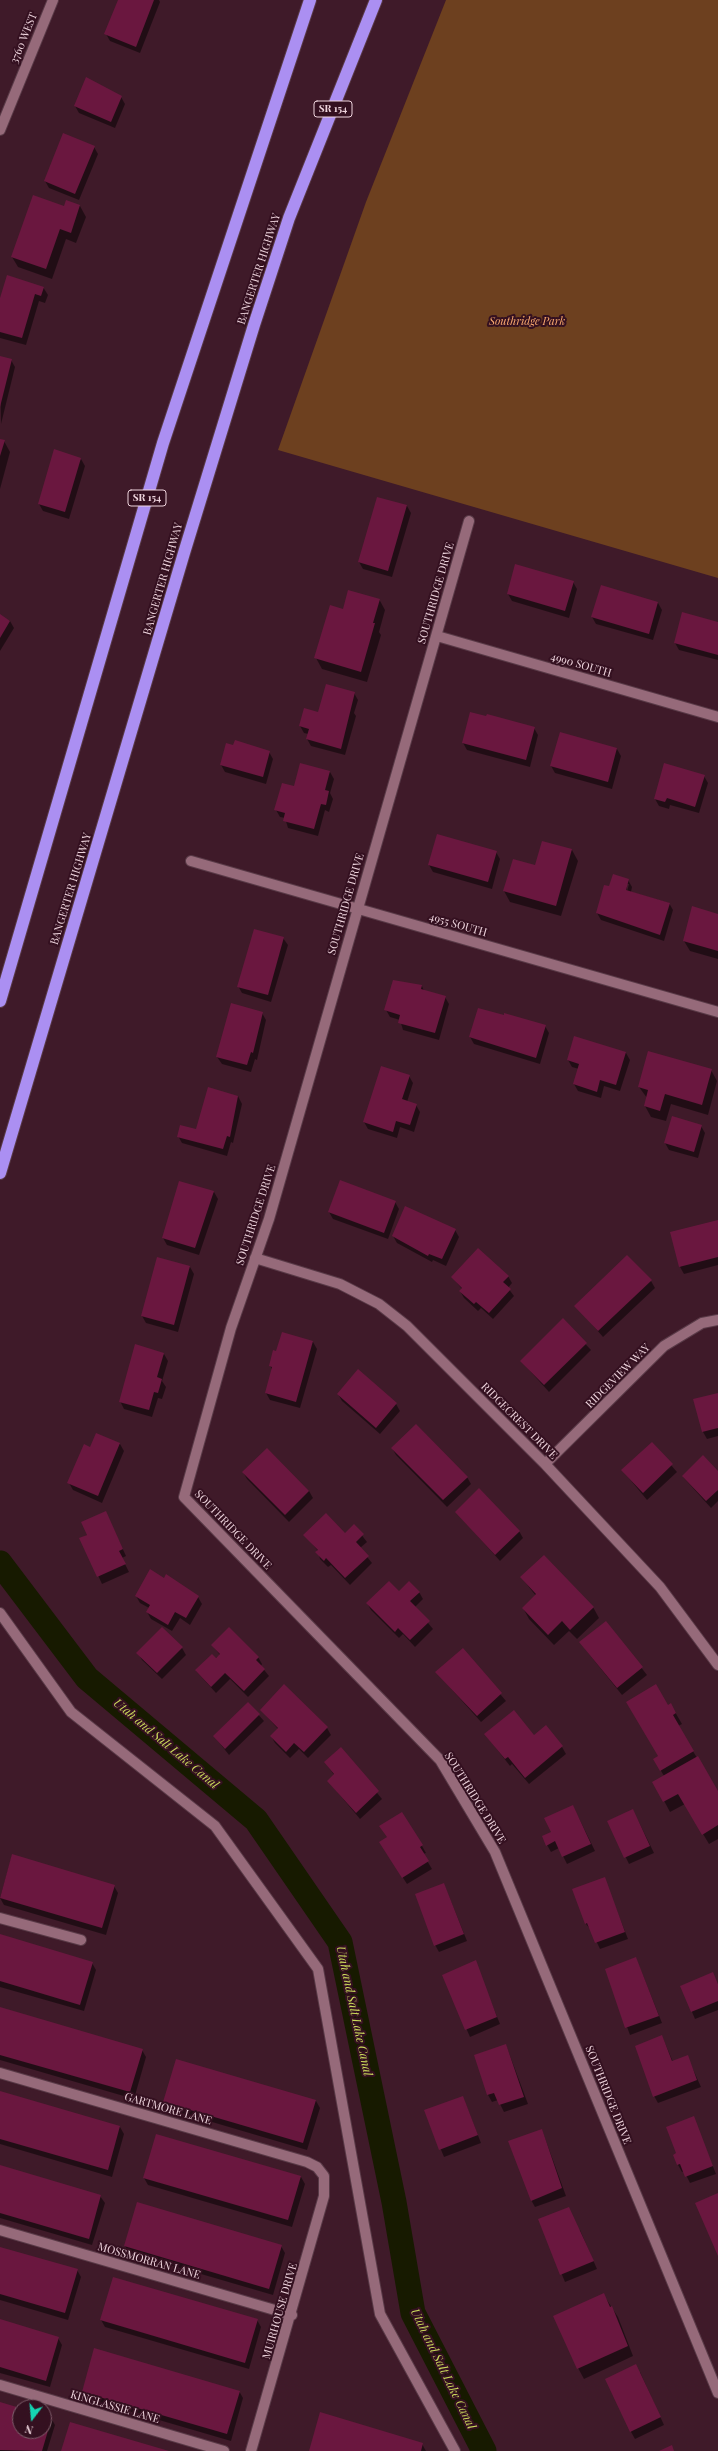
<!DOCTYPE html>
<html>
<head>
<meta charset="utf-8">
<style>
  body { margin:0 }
  #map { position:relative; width:718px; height:2451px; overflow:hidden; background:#3f1a29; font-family:"Playfair Display",serif }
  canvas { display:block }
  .north { position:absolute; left:12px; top:2399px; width:40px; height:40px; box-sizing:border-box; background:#341020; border:1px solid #7f5f6c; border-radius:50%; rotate:196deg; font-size:11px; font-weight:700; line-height:16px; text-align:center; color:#efd5de }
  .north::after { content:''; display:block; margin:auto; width:14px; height:18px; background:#15d5b3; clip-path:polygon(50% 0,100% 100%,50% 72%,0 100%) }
</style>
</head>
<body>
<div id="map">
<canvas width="718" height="2451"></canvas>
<div class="north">N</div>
</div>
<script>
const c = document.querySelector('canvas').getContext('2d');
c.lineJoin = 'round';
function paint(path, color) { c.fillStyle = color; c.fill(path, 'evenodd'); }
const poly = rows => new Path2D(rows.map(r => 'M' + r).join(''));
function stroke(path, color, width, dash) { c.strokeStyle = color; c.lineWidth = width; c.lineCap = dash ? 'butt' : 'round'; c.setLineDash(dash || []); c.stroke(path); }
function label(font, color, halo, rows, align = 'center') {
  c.font = font + ' "Playfair Display",serif'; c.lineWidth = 4; c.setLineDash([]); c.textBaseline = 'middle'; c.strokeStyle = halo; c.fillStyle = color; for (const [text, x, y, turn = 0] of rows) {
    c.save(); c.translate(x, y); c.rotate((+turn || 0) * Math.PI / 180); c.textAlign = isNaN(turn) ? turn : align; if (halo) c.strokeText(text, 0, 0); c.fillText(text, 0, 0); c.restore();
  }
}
const green = poly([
  [446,0,718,0,718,578,278,450,366,202]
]);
const shadow = poly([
  [119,0,159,0,160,2,140,53,110,41,106,34],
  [121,97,125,104,115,128,79,113,75,106],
  [94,147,98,154,79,200,49,188,45,181],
  [80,206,86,217,76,243,66,239,52,279,18,267,12,257,64,207],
  [43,287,48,295,45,303,39,301,26,345,0,338,0,301],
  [0,357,11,360,15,367,1,424],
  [0,440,4,441,10,452,0,489],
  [81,459,85,466,69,519,43,511,39,504],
  [378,498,407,506,411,513,392,577,363,569,359,562],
  [516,565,573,582,577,589,569,618,512,601,508,594],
  [379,599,385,610,379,632,381,635,367,682,322,669,316,658,343,610],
  [658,603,662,610,653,640,596,624,592,617],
  [0,616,10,621,14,628,0,651],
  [718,623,718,660,679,650,675,643],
  [354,693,358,700,354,713,356,716,345,755,311,746,307,739,308,734,304,733,300,726],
  [534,728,538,735,530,767,467,750,463,743],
  [617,749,621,756,612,789,555,773,551,766],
  [269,752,273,759,266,784,225,772,221,765],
  [330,772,334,779,330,793,333,799,329,812,325,810,318,836,288,828,285,818,280,817,276,810,295,788],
  [704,776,708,783,699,813,670,805,669,809,659,806,655,799],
  [572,850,578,861,561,916,510,902,504,891,535,867],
  [496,852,500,859,492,889,433,872,429,865],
  [628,880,632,887,631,892,669,903,673,910,664,941,601,920,597,913,610,888],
  [627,884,629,884,626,895],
  [718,915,718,959,690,951,684,941],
  [283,938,288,945,271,1002,242,993,238,986],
  [422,986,424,991,445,997,449,1004,439,1040,403,1030,400,1020,390,1017,386,1010],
  [262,1013,266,1020,257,1060,255,1059,251,1072,222,1064,217,1057],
  [545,1026,549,1033,540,1064,474,1044,470,1037],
  [626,1053,630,1060,620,1091,604,1086,601,1098,578,1091,574,1084,579,1069,572,1067,568,1060],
  [711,1070,717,1081,708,1115,671,1104,666,1121,651,1117,645,1106,647,1098,639,1087],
  [409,1076,413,1083,407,1102,416,1105,420,1112,414,1132,400,1127,397,1138,368,1129,364,1122],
  [238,1096,242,1104,233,1143,231,1142,227,1156,182,1143,178,1136,196,1130],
  [701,1126,705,1133,698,1158,669,1150,665,1143],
  [214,1192,218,1199,199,1255,167,1245,163,1238],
  [395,1202,399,1209,388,1239,333,1219,329,1212],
  [718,1221,718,1265,684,1274,680,1267],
  [455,1230,459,1237,446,1266,433,1260,432,1262,397,1243,393,1236],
  [158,1258,190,1267,194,1274,178,1332,146,1323,142,1316],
  [508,1276,512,1283,508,1288,514,1296,493,1319,481,1308,478,1311,464,1298,460,1291,462,1289,452,1277],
  [651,1281,655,1288,603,1337,576,1306],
  [563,1320,591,1350,549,1392,521,1361],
  [282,1334,313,1342,317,1349,300,1408,270,1400,266,1393,272,1370,270,1365,277,1352],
  [164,1354,168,1361,162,1381,166,1387,162,1399,158,1398,152,1417,124,1409,120,1401],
  [338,1394,396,1404,400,1411,380,1434,342,1401],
  [718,1394,718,1436,707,1439,703,1432,694,1400],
  [652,1443,677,1472,647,1500,623,1471],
  [120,1444,124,1451,102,1503,73,1490,69,1483,91,1448],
  [392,1448,467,1477,471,1484,447,1507,396,1455],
  [243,1472,309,1491,313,1498,289,1522,247,1479],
  [718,1472,718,1501,711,1508,683,1477],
  [456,1512,519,1531,523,1538,500,1561],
  [109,1519,126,1556,122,1558,129,1572,102,1584,81,1539],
  [354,1525,367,1542,360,1548,372,1563,350,1585,331,1565,328,1567,320,1559,318,1551,305,1535,345,1534],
  [521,1577,593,1607,599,1618,577,1639,569,1631,554,1645,529,1619,523,1608,536,1596],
  [399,1592,419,1592,423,1599,415,1607,433,1629,415,1647,403,1634,399,1638,371,1610,367,1603],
  [136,1596,198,1597,202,1604,190,1625,180,1618,172,1631,151,1619,147,1612,149,1608,140,1603],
  [606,1622,647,1675,622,1695,585,1649],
  [212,1645,258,1657,262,1664,261,1666,269,1676,248,1697,230,1679,216,1693,196,1671,220,1655],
  [182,1648,186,1655,162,1679,142,1660,138,1653],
  [463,1650,506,1701,481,1722,437,1673],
  [284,1686,327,1728,331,1735,308,1758,299,1749,290,1758,275,1743,271,1736,278,1729,261,1710],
  [248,1703,264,1721,229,1755,214,1736],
  [671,1705,682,1724,678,1726,718,1793,718,1839,709,1844,685,1804,670,1812,654,1782,664,1776,654,1759,659,1756],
  [485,1734,562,1747,566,1754,529,1784,512,1764,510,1766],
  [341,1748,382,1799,360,1819,328,1781,334,1775,325,1762],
  [573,1806,595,1851,567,1864,559,1848,551,1852,547,1845],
  [633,1810,654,1853,629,1864,608,1821],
  [422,1846,426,1853,423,1854,432,1869,407,1884,384,1849],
  [12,1856,114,1886,118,1893,106,1935,4,1905,0,1898],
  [604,1878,628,1939,600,1949,591,1930,586,1924],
  [444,1884,467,1941,439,1952,435,1945],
  [0,1935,92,1963,96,1970,84,2011,0,1987],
  [636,1958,662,2023,630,2035,606,1970],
  [475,1962,500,2024,470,2037,443,1975],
  [713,1974,718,1984,718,2010,695,2019,681,1986],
  [0,2008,142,2050,146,2057,134,2099,0,2060],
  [662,2036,673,2062,687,2056,701,2087,658,2103,654,2096],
  [506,2045,528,2104,504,2112,498,2100,492,2102,488,2095],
  [0,2092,120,2127,124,2134,112,2177,0,2144],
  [463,2097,481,2143,444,2157,425,2111],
  [316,2101,320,2108,307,2150,168,2109,164,2102],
  [693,2117,716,2174,690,2183,684,2171,682,2172,678,2165,678,2154],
  [542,2130,566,2196,535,2207,531,2200],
  [0,2166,100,2196,105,2203,92,2245,0,2218],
  [301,2177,305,2184,292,2227,148,2185,144,2178],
  [539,2220,580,2230,597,2269,565,2282],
  [125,2246,281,2246,285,2253,273,2295,129,2253],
  [0,2248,77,2270,81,2277,68,2320,0,2300],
  [603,2294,618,2317,633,2356,584,2379,578,2368],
  [101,2320,257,2320,261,2327,249,2369,105,2327],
  [0,2321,58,2338,62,2345,50,2387,0,2373],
  [640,2372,664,2425,635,2439,631,2432],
  [239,2391,243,2398,231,2441,87,2399,83,2392],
  [0,2403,20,2409,20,2431,44,2431,44,2416,51,2418,55,2425,47,2451,0,2451],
  [422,2444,426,2451,310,2451]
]);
const canal = poly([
  [0,1563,87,1678,256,1820,340,1942,394,2202,413,2313,484,2451]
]);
const building = poly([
  [118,0,154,0,136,47,104,34],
  [86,77,122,96,111,122,74,106],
  [63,133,95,146,75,194,44,181],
  [33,195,64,206,66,200,80,205,71,233,60,229,46,269,11,257],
  [7,275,44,287,41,296,35,294,22,338,0,332,0,298],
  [0,356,12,359,0,407],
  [0,439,5,440,0,456],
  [54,449,81,458,65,512,38,504],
  [377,497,407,505,388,571,358,562],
  [515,564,574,581,565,611,507,594],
  [601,585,658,602,649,634,591,617],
  [348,590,380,599,373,623,375,623,361,672,314,658,330,605,343,609],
  [682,612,718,622,718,655,674,643],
  [0,614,10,621,0,638],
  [326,684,355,692,341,749,306,739,309,729,299,726,304,708,318,712],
  [470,712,486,716,487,714,535,727,526,760,462,743],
  [560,732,617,748,608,782,550,766],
  [235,740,270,751,263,777,220,765,226,743,233,745],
  [300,763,330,771,325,790,329,791,326,805,321,804,314,829,283,821,285,813,274,810,282,783,294,786],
  [664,763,705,775,695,807,667,798,665,802,654,799],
  [437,834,497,851,488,882,428,865],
  [542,841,572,849,556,906,503,891,513,859,535,865],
  [613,874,629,879,626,890,670,903,660,935,596,913,604,885,609,886],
  [692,906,718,914,718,951,683,941],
  [254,929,284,937,268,995,237,987],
  [393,980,422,985,421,989,446,996,435,1033,398,1023,400,1015,384,1010],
  [231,1003,263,1012,253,1053,251,1052,247,1065,216,1057],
  [478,1008,504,1015,504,1013,546,1025,536,1058,469,1037],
  [574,1036,626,1052,616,1085,600,1080,597,1092,573,1084,579,1064,567,1060],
  [648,1051,712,1069,702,1105,665,1094,660,1111,644,1106,648,1090,638,1087],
  [381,1066,410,1075,402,1099,417,1104,410,1125,396,1121,393,1132,363,1122],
  [208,1087,238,1096,230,1137,227,1136,223,1149,177,1137,180,1125,196,1129],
  [672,1116,702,1125,694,1152,664,1143],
  [340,1180,396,1201,384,1233,328,1212],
  [179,1181,214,1191,195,1248,162,1238],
  [405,1206,456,1229,442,1259,429,1254,428,1256,392,1236],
  [718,1220,718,1257,679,1267,670,1232],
  [478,1248,509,1276,503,1282,511,1289,489,1313,476,1302,474,1304,459,1291,462,1288,451,1277],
  [627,1255,652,1280,598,1331,574,1306],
  [157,1257,190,1266,174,1325,141,1316],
  [563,1318,587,1343,544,1385,520,1361],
  [282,1332,313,1341,296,1402,265,1393,272,1367,269,1366,273,1350,276,1351],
  [135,1344,164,1353,157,1377,162,1379,158,1393,154,1392,149,1410,119,1402],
  [358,1369,397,1403,376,1428,337,1394],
  [718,1393,718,1428,702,1432,693,1399],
  [416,1424,468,1477,443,1500,391,1448],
  [96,1433,120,1443,98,1496,67,1483,84,1444,90,1447],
  [652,1442,673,1464,643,1493,621,1470],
  [267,1448,309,1491,285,1515,242,1472],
  [703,1455,718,1471,718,1490,706,1501,682,1476],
  [479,1488,520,1531,495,1555,455,1512],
  [106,1511,123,1549,119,1551,126,1564,97,1577,79,1538,87,1535,81,1522],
  [326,1513,345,1533,354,1524,364,1534,356,1542,369,1556,345,1578,326,1558,324,1561,315,1552,318,1550,303,1535],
  [544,1555,594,1607,570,1630,562,1621,548,1635,522,1608,536,1594,520,1577],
  [150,1569,164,1578,166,1574,199,1596,186,1618,175,1612,168,1625,146,1612,150,1605,135,1596],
  [389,1581,399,1591,409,1581,420,1592,410,1601,430,1621,410,1640,398,1628,395,1632,366,1603],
  [606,1621,643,1667,617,1688,579,1642],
  [162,1627,183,1647,157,1673,136,1653],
  [229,1627,259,1657,256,1660,265,1669,244,1691,225,1673,211,1687,195,1670,212,1654,216,1658,220,1654,211,1645],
  [463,1648,502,1693,477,1716,435,1672],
  [284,1684,328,1727,304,1752,294,1743,286,1752,270,1736,278,1728,260,1710],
  [656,1684,668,1705,671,1703,676,1713,673,1715,694,1751,660,1771,653,1759,658,1756,626,1702],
  [248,1702,260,1714,225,1749,213,1736],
  [514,1710,534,1735,546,1725,563,1746,525,1778,508,1757,505,1759,484,1734],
  [341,1747,379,1791,356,1813,327,1781,334,1774,324,1762],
  [698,1756,718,1791,718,1825,702,1835,678,1794,663,1802,652,1782],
  [573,1805,591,1844,562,1857,555,1841,546,1846,542,1836,551,1832,544,1818],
  [633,1809,650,1846,624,1858,607,1821],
  [402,1812,423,1845,420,1847,429,1861,402,1878,379,1842,387,1837,379,1826],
  [12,1854,115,1885,102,1928,0,1898],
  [605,1877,625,1932,595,1943,587,1923,585,1924,572,1889],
  [444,1883,464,1934,434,1946,415,1894],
  [0,1934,93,1962,80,2005,0,1981],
  [636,1957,659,2016,625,2028,605,1969],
  [476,1960,497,2017,465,2030,442,1975],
  [713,1972,718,1984,718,2001,691,2012,680,1986],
  [0,2007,143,2049,130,2092,0,2055],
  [662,2035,672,2061,688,2055,697,2080,653,2097,635,2046],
  [506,2044,524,2097,499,2105,494,2093,487,2095,474,2055],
  [176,2059,316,2100,303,2143,163,2102],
  [0,2091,120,2126,108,2170,0,2139],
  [463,2096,478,2135,439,2150,424,2110],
  [694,2116,713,2166,685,2177,680,2164,677,2165,673,2155,676,2153,666,2127],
  [542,2129,562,2188,531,2201,508,2141],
  [156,2134,301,2176,288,2220,143,2178],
  [0,2165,101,2195,89,2239,0,2213],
  [718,2193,718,2256,695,2203],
  [137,2202,282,2245,269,2289,124,2246],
  [569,2207,594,2261,560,2275,538,2219],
  [0,2247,78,2269,65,2313,0,2294],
  [113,2277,258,2319,245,2363,100,2320],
  [604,2293,610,2307,612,2306,628,2346,577,2369,553,2316],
  [0,2319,59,2337,46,2381,0,2367],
  [94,2348,240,2391,227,2434,82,2392],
  [636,2364,661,2417,630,2432,605,2379],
  [0,2402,20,2408,20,2431,44,2431,44,2415,52,2417,42,2451,0,2450],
  [320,2412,423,2443,421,2451,309,2451],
  [70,2422,169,2451,61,2451],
  [672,2445,674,2451,659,2451]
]);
const lane = poly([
  [0,1613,71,1712,215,1826,318,1969,380,2314,455,2451]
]);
const street = poly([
  [0,130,53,0],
  [469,521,269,1219,231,1328,184,1497,440,1760,495,1852,718,2393],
  [437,636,718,717],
  [191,861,718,1012],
  [255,1258,340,1284,379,1304,407,1326,545,1464,660,1587,718,1665],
  [545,1464,664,1346,702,1323,718,1320],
  [0,1918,81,1940],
  [0,2073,307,2162,317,2167,324,2176,324,2196,251,2451],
  [0,2230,292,2315],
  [0,2385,224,2451]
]);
const highway = poly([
  [0,1001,163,443,310,0],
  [0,1173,184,553,254,325,289,218,376,0]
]);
const shields = [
  [333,109,38],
  [147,498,38]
];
const shieldNames = [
  ["SR 154",333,109],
  ["SR 154",147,498]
];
const streetNames = [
  ["3760 WEST",24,38,-68],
  ["BANGERTER HIGHWAY",259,269,-72],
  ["BANGERTER HIGHWAY",163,579,-74],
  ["SOUTHRIDGE DRIVE",436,593,-74],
  ["4990 SOUTH",581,665,16],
  ["BANGERTER HIGHWAY",71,889,-73],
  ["SOUTHRIDGE DRIVE",346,904,-74],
  ["4955 SOUTH",458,925,16],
  ["SOUTHRIDGE DRIVE",256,1215,-72],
  ["RIDGEVIEW WAY",618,1376,-45],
  ["RIDGECREST DRIVE",519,1421,45],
  ["SOUTHRIDGE DRIVE",233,1530,46],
  ["SOUTHRIDGE DRIVE",475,1798,58],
  ["SOUTHRIDGE DRIVE",608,2095,68],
  ["GARTMORE LANE",168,2109,16],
  ["MOSSMORRAN LANE",149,2261,16],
  ["MUIRHOUSE DRIVE",280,2311,-74],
  ["KINGLASSIE LANE",115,2407,16]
];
const parkNames = [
  ["Southridge Park",527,322]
];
const waterNames = [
  ["Utah and Salt Lake Canal",166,1744,40],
  ["Utah and Salt Lake Canal",354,2011,78],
  ["Utah and Salt Lake Canal",443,2369,64]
];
paint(green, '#6d401f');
paint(shadow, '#0007');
stroke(canal, '#171a00', 25);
paint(building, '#6a173f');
stroke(lane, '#593a47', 12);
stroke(street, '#593a47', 12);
stroke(highway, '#593a47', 14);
stroke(lane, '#966a7a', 10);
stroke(street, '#966a7a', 10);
stroke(highway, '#ab8ff2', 12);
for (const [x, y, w] of shields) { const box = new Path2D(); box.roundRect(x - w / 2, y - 8, w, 16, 3); c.fillStyle = '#341020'; c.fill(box); stroke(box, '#efd5de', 1); }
label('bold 10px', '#efd5de', null, shieldNames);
label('11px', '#efd5de', '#341020', streetNames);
label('italic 11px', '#fbaa6f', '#341020', parkNames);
label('italic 12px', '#cbda5b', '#341020', waterNames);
</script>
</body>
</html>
